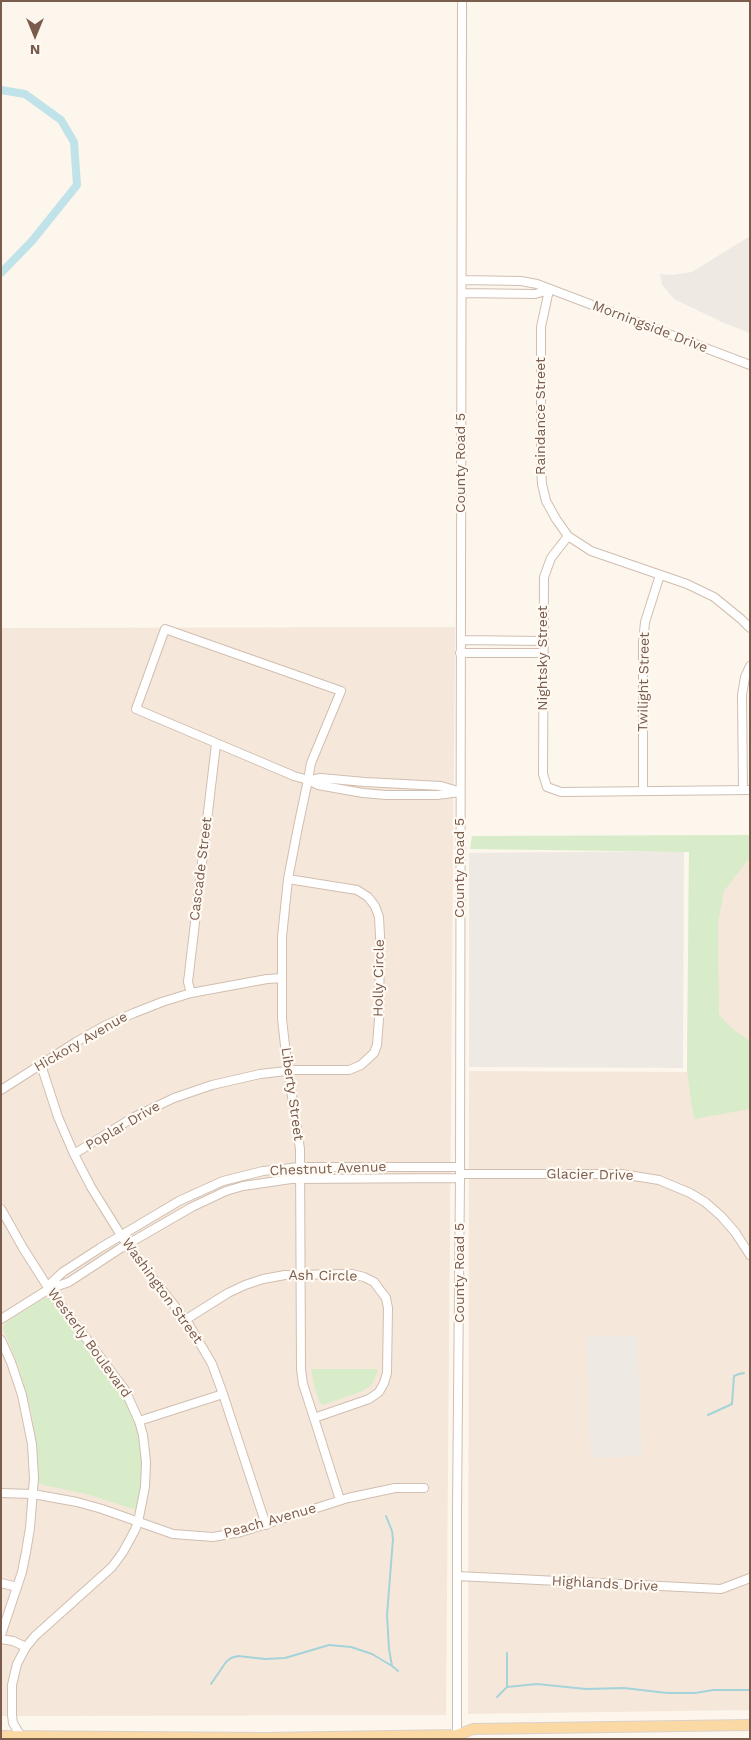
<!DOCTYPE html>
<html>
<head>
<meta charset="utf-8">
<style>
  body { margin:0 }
  #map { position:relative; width:751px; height:1740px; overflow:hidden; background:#fdf6ec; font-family:"Work Sans",sans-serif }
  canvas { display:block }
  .frame { position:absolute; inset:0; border:2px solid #7a5c4d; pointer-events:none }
  .north { position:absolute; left:10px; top:10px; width:50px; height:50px; -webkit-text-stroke:4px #fffaf3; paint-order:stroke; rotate:180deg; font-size:14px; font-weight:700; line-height:20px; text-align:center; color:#7a5c4d }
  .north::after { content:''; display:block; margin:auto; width:18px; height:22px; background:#7a5c4d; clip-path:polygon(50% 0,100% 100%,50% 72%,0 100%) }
</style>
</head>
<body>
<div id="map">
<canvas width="751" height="1740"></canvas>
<div class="frame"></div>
<div class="north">N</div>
</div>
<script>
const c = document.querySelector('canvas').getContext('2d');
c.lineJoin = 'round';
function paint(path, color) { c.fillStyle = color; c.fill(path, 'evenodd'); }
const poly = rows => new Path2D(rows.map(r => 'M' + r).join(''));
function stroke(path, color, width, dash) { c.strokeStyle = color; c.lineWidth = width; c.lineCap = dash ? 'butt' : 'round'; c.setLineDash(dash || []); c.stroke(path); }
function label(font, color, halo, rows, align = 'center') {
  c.font = font + ' "Work Sans",sans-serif'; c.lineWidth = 4.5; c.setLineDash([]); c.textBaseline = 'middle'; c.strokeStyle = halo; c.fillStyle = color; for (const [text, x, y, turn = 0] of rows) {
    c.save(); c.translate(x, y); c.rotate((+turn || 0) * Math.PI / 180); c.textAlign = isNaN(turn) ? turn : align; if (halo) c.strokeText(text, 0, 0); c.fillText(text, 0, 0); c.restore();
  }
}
const residential = poly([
  [455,627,446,1715,1,1716,1,628],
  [750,851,750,1710,468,1714,469,1071,687,1072,689,852]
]);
const industrial = poly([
  [750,236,750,333,726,324,674,299,662,285,660,274,672,275,692,272],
  [684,851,683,1068,469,1067,469,853],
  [637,1335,642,1456,591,1458,586,1337]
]);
const green = poly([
  [750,835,750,860,747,861,724,891,718,923,719,1014,731,1028,750,1041,750,1109,694,1119,687,1072,689,852,470,849,472,836],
  [44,1298,50,1298,111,1377,120,1391,133,1416,137,1429,142,1459,141,1485,136,1510,90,1495,39,1484,37,1447,31,1410,19,1368,3,1328,6,1322],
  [311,1369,378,1369,377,1373,372,1384,363,1391,323,1405,320,1403,315,1388]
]);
const stream = poly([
  [708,1415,732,1404,734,1376,739,1374,744,1373],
  [386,1516,392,1531,393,1539,387,1615,389,1649,392,1666,398,1671],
  [211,1684,226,1662,231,1658,238,1656,265,1659,285,1658,329,1645,351,1647,372,1654,392,1666],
  [507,1687,507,1653],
  [497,1697,507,1687,537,1684,586,1689,624,1688,667,1693,695,1693,713,1690,750,1690]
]);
const canal = poly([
  [1,90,25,94,61,120,74,142,77,185,32,241,1,273]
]);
const minor = poly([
  [462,280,521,281,537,284,750,365],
  [549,290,541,327,541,467,542,484,546,501,556,519,568,536,591,551,687,584,714,597,741,619,750,628],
  [462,293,535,294,549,290],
  [568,536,551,558,544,577,543,774,547,787,561,792,750,790],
  [461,640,543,641],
  [460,653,543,653],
  [308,780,321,778,365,782,441,786,458,791],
  [743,790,742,695,745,677,750,666],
  [643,791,643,643,645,622,660,575],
  [191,993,188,982,216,744],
  [41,1065,58,1117,74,1154,91,1187,127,1245,188,1323,212,1364,223,1394,266,1525],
  [1,1090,76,1042,106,1025,134,1013,162,1002,191,993,267,979,282,978],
  [74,1154,134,1117,174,1098,212,1085,260,1074,295,1070,349,1070,361,1065,374,1053,377,1045,379,1019,380,936,379,917,375,906,368,897,357,890,288,879],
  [460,1174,621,1174,659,1180,690,1193,705,1202,721,1216,735,1232,750,1255],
  [1,1209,23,1248,49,1289,125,1390,139,1421,143,1435,146,1462,145,1487,138,1522,135,1530,123,1552,112,1567,35,1636,26,1647,17,1664,12,1685,12,1715,13,1723,21,1736],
  [49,1289,52,1282,63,1272,100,1248,179,1201,223,1181,263,1171,300,1167,460,1167],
  [1,1319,49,1289,69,1282,121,1248,192,1207,226,1191,243,1186,291,1179,460,1178],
  [185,1320,228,1293,245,1285,263,1279,285,1275,352,1274,364,1277,374,1282,386,1298,388,1308,387,1373,384,1383,379,1392,369,1399,314,1418],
  [1,1340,11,1362,22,1395,32,1444,34,1478,30,1528,26,1552,22,1572,1,1635],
  [139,1421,223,1394],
  [1,1493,33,1494,77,1502,102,1509,173,1534,213,1537,241,1532,348,1498,395,1488,424,1488],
  [340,1500,314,1418,303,1384,301,1369,300,1149,287,1063,282,1019,282,937,288,879,298,827,308,780,311,763,341,691,165,629,136,709,294,776,308,780,318,785,363,793,386,795,437,795,460,792],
  [457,1576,721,1589,750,1578],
  [1,1583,17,1587],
  [1,1639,13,1641,26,1647],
  [457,1739,457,1509,460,1178,462,1]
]);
const major = poly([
  [1,1736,265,1738,457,1735,473,1729,750,1725]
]);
const streetNames = [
  ["Morningside Drive",650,327,21],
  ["Raindance Street",541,416,-90],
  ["County Road 5",461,463,-90],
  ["Nightsky Street",543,658,-90],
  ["Twilight Street",644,682,-89],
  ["County Road 5",460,868,-90],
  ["Cascade Street",201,869,-83],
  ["Holly Circle",379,978,-89],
  ["Hickory Avenue",81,1042,-30],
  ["Liberty Street",292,1094,82],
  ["Poplar Drive",123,1126,-30],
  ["Chestnut Avenue",328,1169,-2],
  ["Glacier Drive",590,1175,1],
  ["County Road 5",460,1273,-90],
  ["Ash Circle",323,1276,1],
  ["Washington Street",162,1291,54],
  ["Westerly Boulevard",89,1343,54],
  ["Peach Avenue",270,1521,-16],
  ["Highlands Drive",605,1584,3]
];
paint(residential, '#f5e8da');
paint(industrial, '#efe9e4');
paint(green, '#d8ecc9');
stroke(stream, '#a5d3da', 2);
stroke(canal, '#bfe3e8', 8);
stroke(minor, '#d1beb0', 10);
stroke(major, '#dad1cd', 12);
stroke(minor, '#fff', 8);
stroke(major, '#fbd9a5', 10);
label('14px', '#7a5c4d', '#fffaf3', streetNames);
</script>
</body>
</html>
